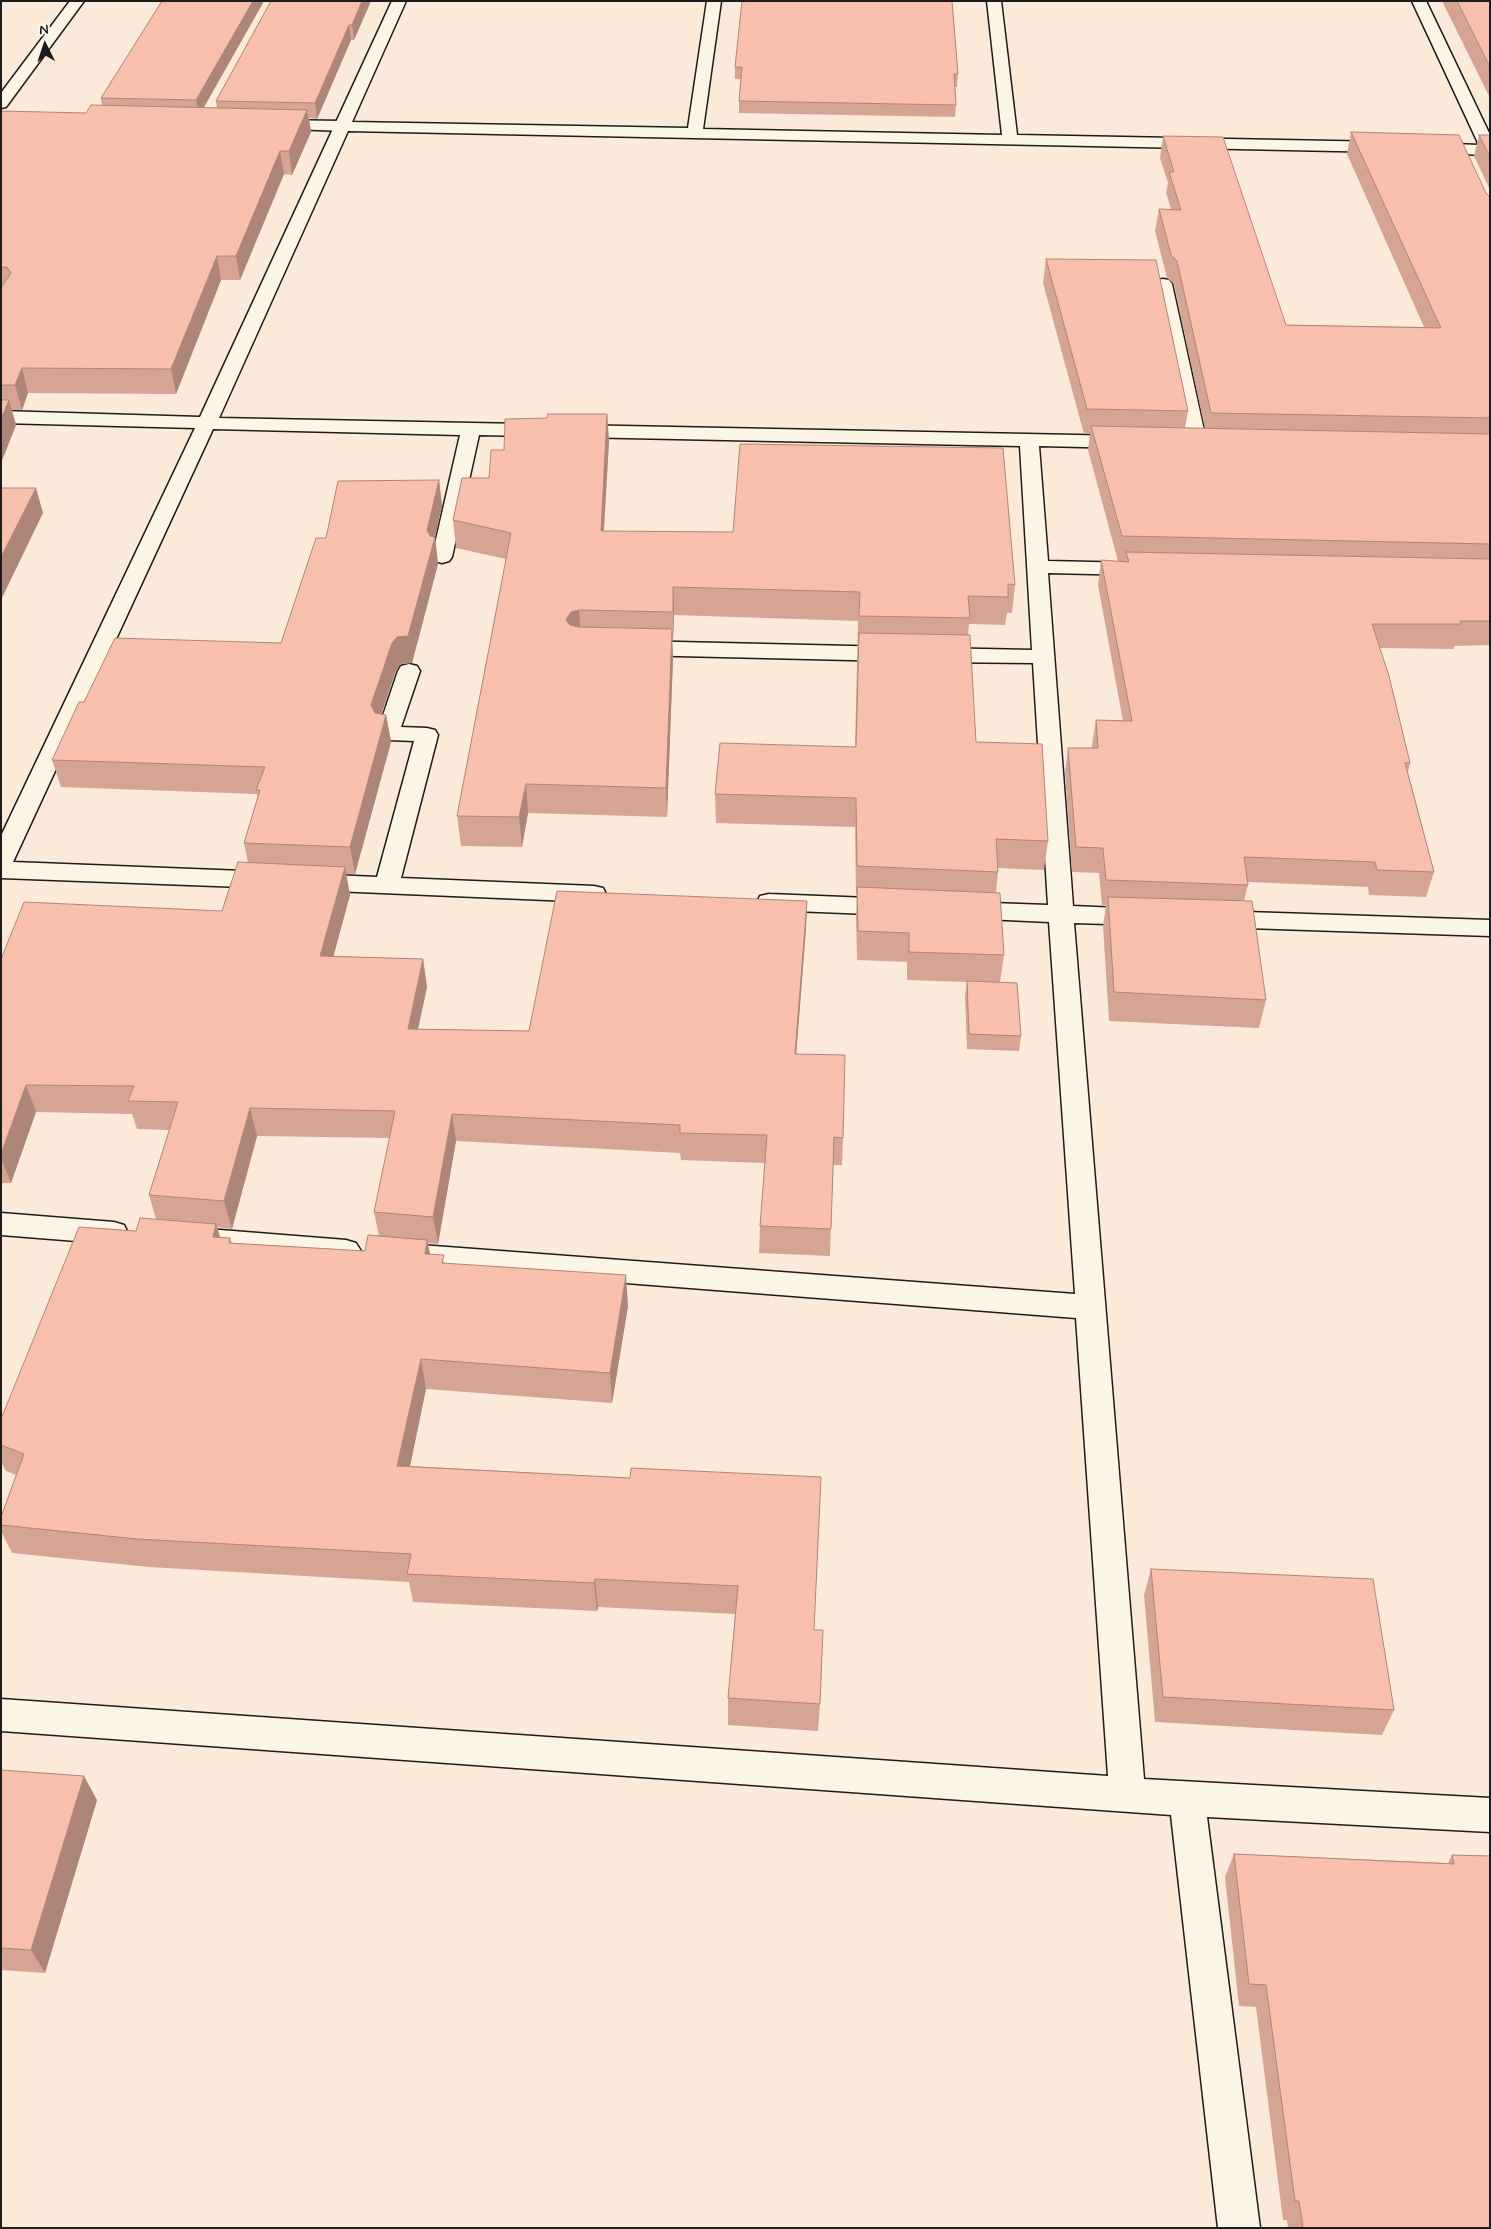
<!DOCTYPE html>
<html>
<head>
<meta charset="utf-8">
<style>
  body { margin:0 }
  #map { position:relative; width:1491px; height:2229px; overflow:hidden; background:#fbeada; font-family:Mynerve,sans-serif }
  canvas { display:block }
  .frame { position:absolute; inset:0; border:2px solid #1c1c1c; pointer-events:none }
  .north { position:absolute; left:20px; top:20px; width:50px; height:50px; -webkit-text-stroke:4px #fcf5e5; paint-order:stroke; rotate:356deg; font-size:14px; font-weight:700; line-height:20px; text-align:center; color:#1c1c1c }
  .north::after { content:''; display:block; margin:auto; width:18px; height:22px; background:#1c1c1c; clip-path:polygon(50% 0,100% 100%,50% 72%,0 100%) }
</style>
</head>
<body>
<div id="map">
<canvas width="1491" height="2229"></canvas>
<div class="frame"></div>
<div class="north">N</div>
</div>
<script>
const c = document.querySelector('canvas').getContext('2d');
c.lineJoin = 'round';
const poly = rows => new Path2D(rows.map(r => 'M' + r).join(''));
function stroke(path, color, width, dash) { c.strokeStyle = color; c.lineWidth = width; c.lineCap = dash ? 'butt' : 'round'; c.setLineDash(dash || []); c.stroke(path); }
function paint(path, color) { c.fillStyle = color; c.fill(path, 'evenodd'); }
const minor = poly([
  [70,1,84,1,6,107,1,108,1,93,70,1],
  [392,1,406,1,352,122,688,128,707,1,721,1,703,129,1002,135,987,1,1001,1,1017,135,1386,142,1392,144,1394,147,1392,150,1386,152,348,131,219,418,1127,436,1134,438,1137,442,1134,446,1127,448,1039,446,1048,561,1136,563,1143,565,1146,569,1143,573,1136,575,1048,573,1073,906,1141,909,1150,911,1154,917,1150,923,1141,925,1074,923,1144,1779,1490,1798,1490,1832,1207,1817,1260,2228,1218,2228,1171,1815,1,1731,1,1699,1108,1776,1076,1318,407,1266,397,1263,392,1255,397,1247,407,1244,1075,1294,1049,922,964,918,955,916,952,910,955,904,964,902,1048,905,1033,663,935,662,927,660,924,655,927,650,935,648,1032,650,1020,446,479,435,452,557,449,561,442,563,435,561,432,557,460,435,213,429,13,862,269,872,278,874,281,880,278,886,269,888,1,878,1,836,195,428,1,423,1,411,200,417,392,1],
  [1412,1,1426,1,1490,135,1490,155,1429,153,1423,151,1421,148,1423,145,1429,143,1479,145,1412,1],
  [1163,279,1169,280,1172,284,1207,444,1204,448,1197,450,1190,448,1187,444,1154,284,1157,280,1163,279],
  [635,641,894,647,902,649,905,654,902,659,894,661,635,655,627,653,624,648,627,643,635,641],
  [409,664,417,666,420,671,401,727,427,728,435,730,438,735,401,878,594,886,603,888,606,894,603,900,594,902,310,890,301,888,298,882,301,876,310,874,377,877,414,741,388,740,380,738,377,733,398,671,401,666,409,664],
  [769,894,894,899,903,901,906,907,903,913,894,915,769,910,760,908,757,902,760,896,769,894],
  [1216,911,1490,920,1490,936,1216,927,1207,925,1203,919,1207,913,1216,911],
  [1,1213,114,1222,124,1225,128,1233,124,1241,114,1244,1,1235,1,1213],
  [195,1228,346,1240,356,1243,361,1251,356,1259,346,1262,195,1250,185,1247,180,1239,185,1231,195,1228]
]);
const tertiary = poly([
  [272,120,343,121,348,123,351,126,348,129,343,131,267,128,264,125,267,122,272,120]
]);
const wall = poly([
  [162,1,264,1,204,107,217,108,216,101,271,1,371,1,354,40,351,40,317,119,309,118,311,132,292,175,284,174,240,280,221,280,176,394,28,393,22,410,12,410,16,425,1,463,1,111,86,113,102,105,101,98],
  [1442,1,1490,1,1490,98],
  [735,67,958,74,957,87,955,87,956,105,955,117,739,113,739,101,741,79,735,79],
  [1351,132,1486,193,1490,197,1490,645,1454,646,1454,649,1380,648,1410,763,1408,772,1434,872,1426,897,1369,895,1368,887,1248,882,1248,885,1244,901,1266,1000,1259,1028,1109,1021,1103,926,1106,905,1102,905,1099,873,1072,872,1065,773,1068,748,1092,748,1092,745,1096,720,1123,721,1098,585,1101,560,1124,562,1125,561,1118,561,1088,450,1090,434,1084,434,1043,283,1046,259,1188,411,1185,428,1205,429,1174,284,1167,278,1155,231,1159,209,1171,209,1166,193,1168,183,1160,158,1163,136,1286,325,1424,327,1347,154],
  [1479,135,1490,135,1490,190,1474,156],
  [607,414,609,441,604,531,1015,585,1012,613,1007,613,1005,625,969,624,968,635,976,742,1048,841,1044,870,998,868,998,872,996,893,1004,955,1000,982,1021,1036,1019,1051,967,1049,965,996,967,982,907,980,907,962,857,960,856,916,857,895,856,895,855,827,716,823,715,794,855,747,858,621,674,615,673,640,672,640,673,658,667,817,528,813,522,847,461,846,457,816,506,559,456,548,453,520,489,478,504,450,547,418],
  [439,480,442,506,435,537,438,564,412,663,401,664,396,670,382,714,386,715,391,742,355,874,346,874,350,895,333,956,423,959,427,987,418,1029,529,1031,807,901,806,929,796,1054,843,1138,842,1165,833,1165,830,1256,759,1253,760,1226,765,1163,681,1160,680,1153,456,1141,438,1244,428,1243,430,1254,445,1263,628,1306,612,1403,426,1389,410,1466,630,1478,814,1630,820,1704,818,1731,728,1725,728,1698,735,1614,598,1607,597,1611,413,1602,409,1582,149,1567,12,1553,1,1531,1,1517,16,1475,6,1471,1,1462,1,1419,136,1231,156,1219,149,1195,169,1130,137,1129,132,1114,36,1112,11,1183,1,1183,1,959,222,911,248,863,244,843,258,797,257,794,61,787,52,760,84,702,281,643,326,538],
  [257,1136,390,1138,374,1212,379,1236,365,1251,232,1243,230,1238,220,1237,217,1227,232,1229],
  [1151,1569,1394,1710,1382,1735,1155,1722,1144,1595],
  [1,1770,97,1800,45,1973,1,1970],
  [1234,1854,1448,1863,1452,1855,1490,1856,1490,2228,1288,2228,1287,2220,1283,2220,1256,2007,1239,2006,1225,1877]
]);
const shadedWall = poly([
  [253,1,264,1,199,116,196,100],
  [362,1,371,1,354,40,352,25],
  [349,25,351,40,317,119,315,103],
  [307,110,311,132,292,175,289,151],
  [280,151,284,174,240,280,236,256],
  [217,256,221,280,176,394,171,369],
  [22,368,28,393,22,410,15,385],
  [9,400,16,425,1,463,1,419],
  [607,414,609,441,602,559,601,531],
  [439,480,442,506,433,545,435,537,438,564,412,663,401,664,396,670,375,732,371,705,427,530],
  [36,488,43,513,1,600,1,557],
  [673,587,674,615,673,640],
  [579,610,581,638,566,620,571,612],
  [672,629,673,658,667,817,666,788],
  [386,715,391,742,355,874,350,847],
  [526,784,528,813,522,847,519,817],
  [345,867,350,895,326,984,320,956],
  [807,901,806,929,794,1082,795,1054],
  [423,959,427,987,412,1057,408,1029],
  [26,1085,36,1112,11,1183,1,1158,1,1154],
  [250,1108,257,1136,232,1229,224,1201],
  [452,1114,456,1141,438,1244,433,1217],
  [216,1224,225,1254,213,1237],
  [427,1240,433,1270,425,1254],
  [626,1275,628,1306,612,1403,610,1373],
  [421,1359,426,1389,404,1495,397,1466],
  [595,1579,598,1607,597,1611,594,1583],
  [84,1776,97,1800,45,1973,31,1950]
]);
const building = poly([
  [162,1,253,1,196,100,101,98,162,1],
  [271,1,362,1,352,25,349,25,315,103,216,101,271,1],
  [742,1,952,1,958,74,954,74,956,105,739,101,742,67,735,67,742,1],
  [1457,1,1490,1,1490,67,1457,1],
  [91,105,307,110,289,151,280,151,236,256,217,256,171,369,22,368,15,385,1,385,1,288,11,273,7,267,1,267,1,111,86,113,91,105],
  [1351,132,1459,135,1486,193,1490,197,1490,418,1211,413,1177,261,1171,255,1159,209,1181,210,1169,172,1174,172,1163,136,1223,137,1286,325,1441,328,1351,132],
  [1479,135,1490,135,1490,157,1479,135],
  [1046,259,1156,260,1188,411,1087,409,1046,259],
  [1,400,9,400,1,419,1,400],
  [548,414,607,414,601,531,733,532,740,444,1003,448,1015,585,1008,584,1008,597,968,596,970,618,859,616,860,592,673,587,673,612,579,610,571,612,566,620,570,625,579,627,672,629,666,788,526,784,519,817,457,816,511,533,453,520,462,478,489,478,491,450,504,450,505,419,547,418,548,414],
  [1091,426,1490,434,1490,544,1122,536,1091,426],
  [439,480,427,530,430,536,435,537,408,636,397,637,392,643,371,705,375,713,386,715,350,847,244,843,260,790,256,790,265,767,52,760,79,702,84,702,115,638,281,643,316,538,326,538,338,481,439,480],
  [1,488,36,488,1,557,1,488],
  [1126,552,1490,559,1490,621,1460,621,1461,624,1372,624,1389,676,1410,763,1405,763,1434,872,1377,870,1375,862,1244,857,1248,885,1106,880,1103,848,1076,847,1068,748,1098,748,1096,720,1132,721,1101,560,1129,562,1126,552],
  [859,633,970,635,976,742,1042,744,1048,841,996,839,998,872,857,866,856,798,715,794,720,743,856,747,859,633],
  [238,862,345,867,320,956,423,959,408,1029,529,1031,557,891,807,901,795,1054,845,1055,843,1138,834,1137,831,1229,760,1226,767,1135,680,1133,680,1125,452,1114,433,1217,374,1212,395,1111,250,1108,224,1201,149,1195,178,1102,128,1101,134,1086,26,1085,1,1154,1,959,24,902,222,911,238,862],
  [857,887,1000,893,1004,955,909,952,909,933,858,931,857,887],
  [1108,897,1252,901,1266,1000,1114,992,1108,897],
  [967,981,1017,983,1021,1036,969,1034,967,981],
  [140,1218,216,1224,213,1237,230,1238,229,1243,365,1251,368,1235,427,1240,425,1254,444,1255,442,1263,626,1275,610,1373,421,1359,397,1466,630,1478,631,1468,821,1477,814,1630,823,1630,820,1704,728,1698,738,1586,595,1579,594,1583,407,1574,411,1554,137,1539,1,1525,1,1517,24,1454,1,1445,1,1419,79,1227,136,1231,140,1218],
  [1151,1569,1373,1579,1394,1710,1163,1697,1151,1569],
  [1,1770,84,1776,31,1950,1,1948,1,1770],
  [1234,1854,1454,1864,1452,1855,1490,1856,1490,2228,1303,2228,1299,2201,1295,2201,1266,1985,1249,1984,1234,1854]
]);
stroke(minor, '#1c1c1c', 3);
stroke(tertiary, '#1c1c1c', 3);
paint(minor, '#fcf5e5');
paint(tertiary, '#fcf5e5');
paint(wall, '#d5a495');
paint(shadedWall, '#ae8679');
paint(building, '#f8bfad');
stroke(building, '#ae8679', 1);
</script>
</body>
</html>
